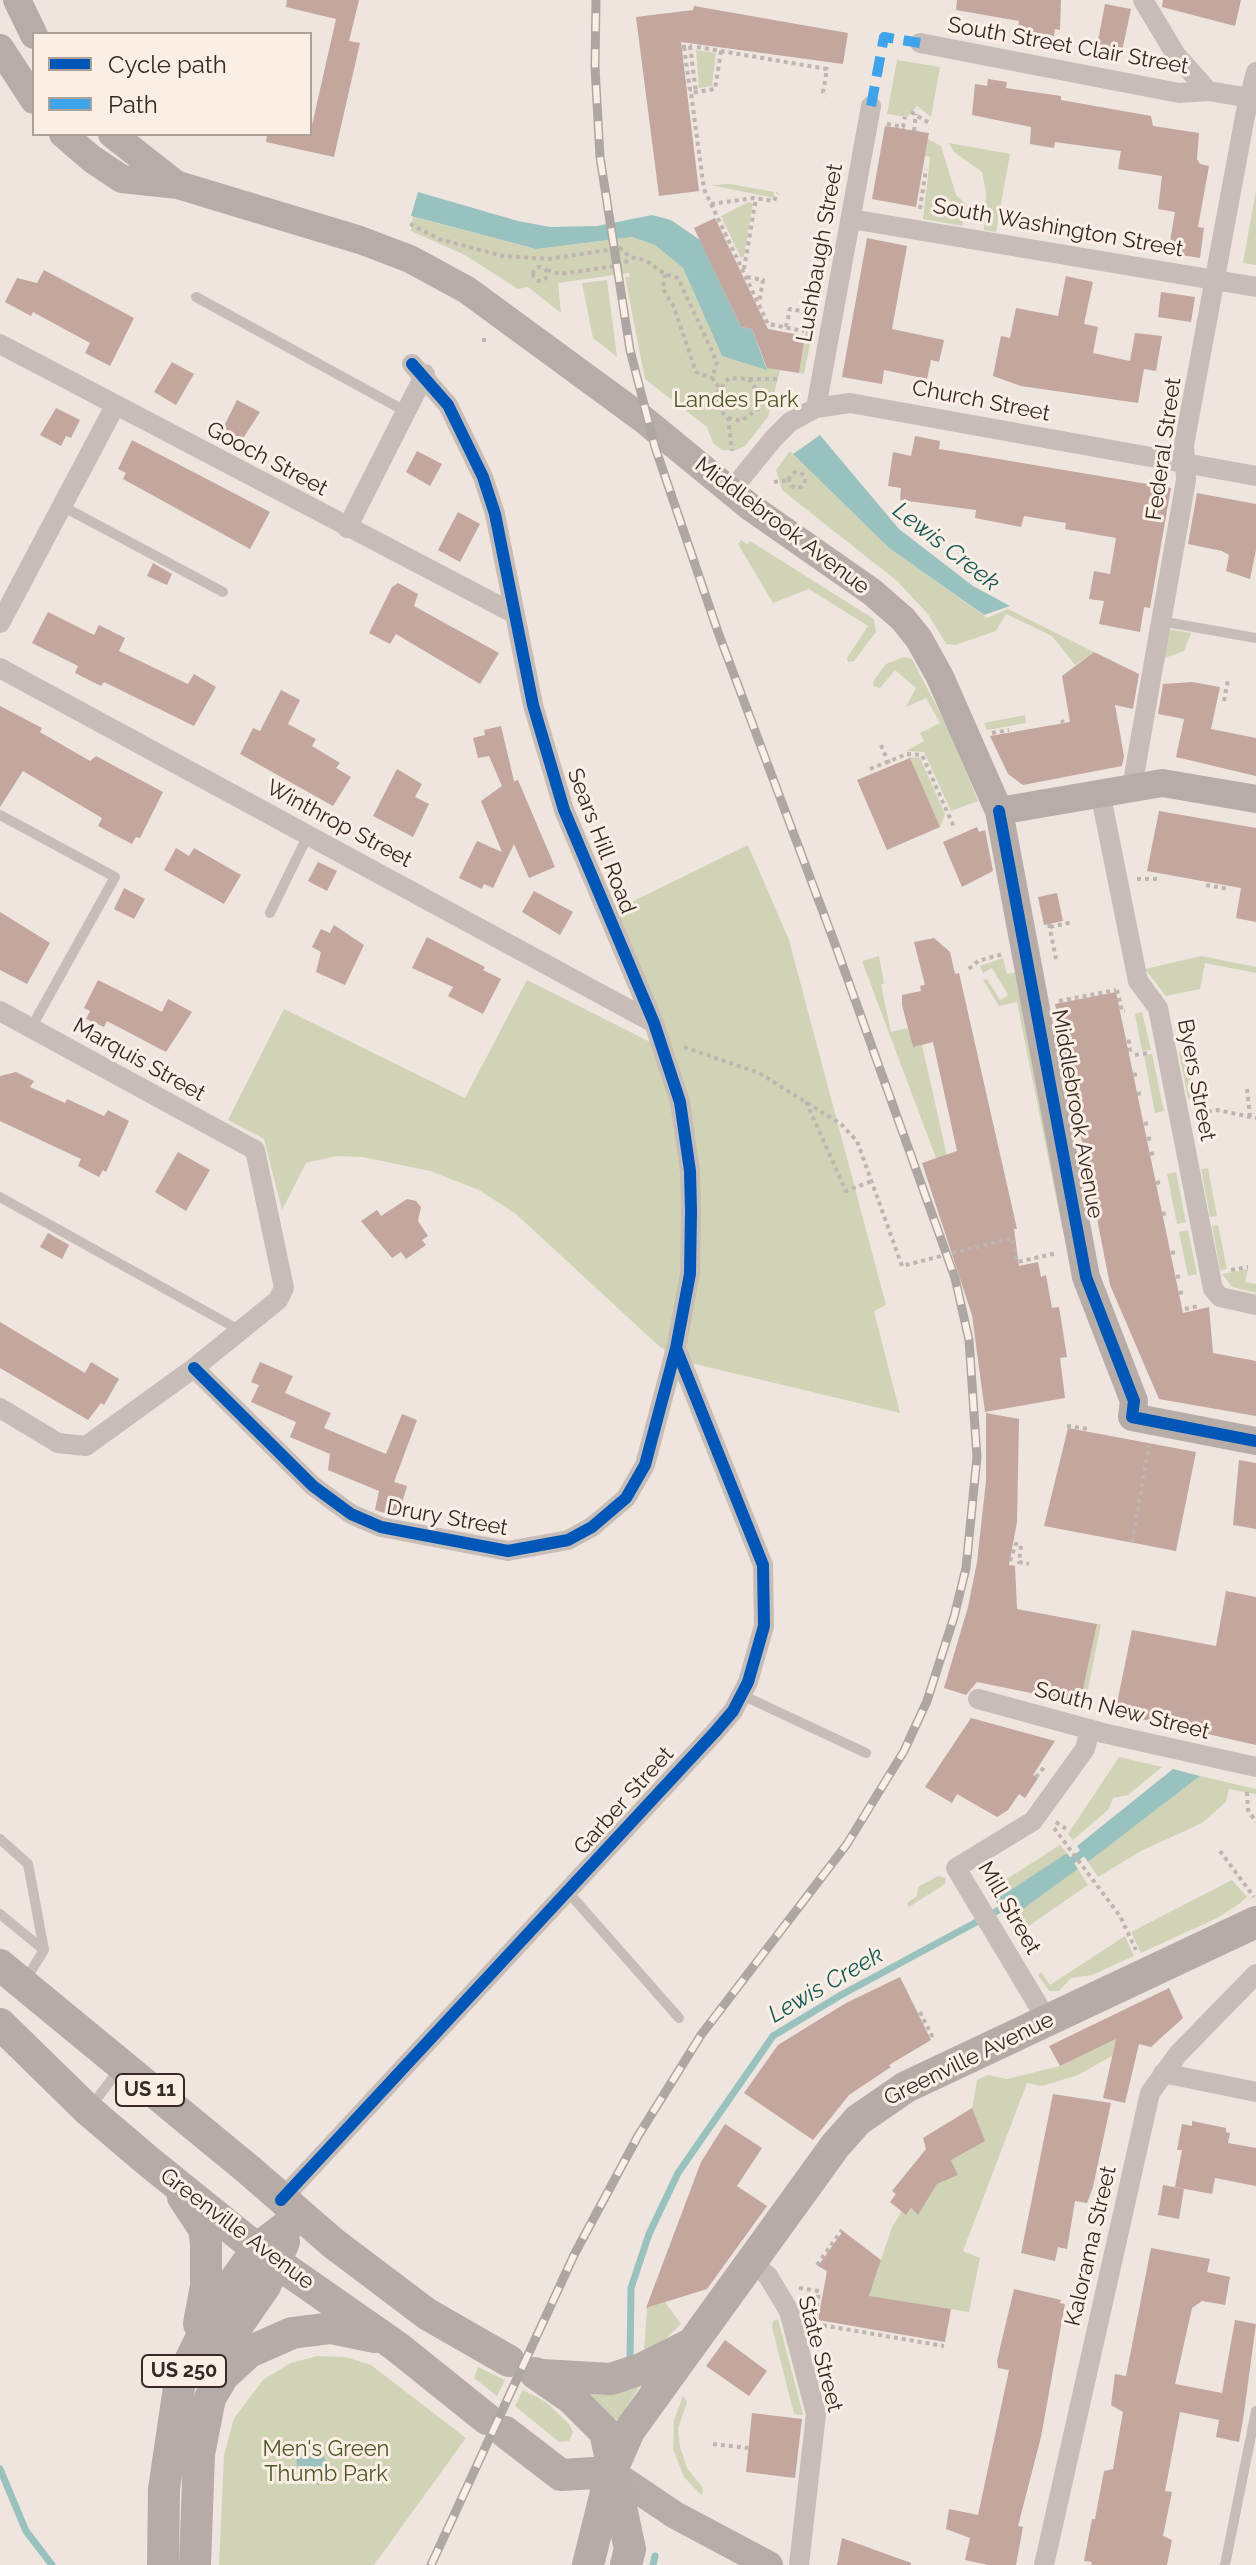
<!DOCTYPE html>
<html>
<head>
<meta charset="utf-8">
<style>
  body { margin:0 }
  #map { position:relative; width:1256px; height:2565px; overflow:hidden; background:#eee5de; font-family:Raleway,sans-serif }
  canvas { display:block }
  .legend { position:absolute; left:32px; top:32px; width:280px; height:104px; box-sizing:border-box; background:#fbefe5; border:2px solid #ada099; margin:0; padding:10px 14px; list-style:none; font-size:24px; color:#372a26 }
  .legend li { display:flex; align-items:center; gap:16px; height:40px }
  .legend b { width:40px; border:2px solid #ada099 }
</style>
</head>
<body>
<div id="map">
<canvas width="1256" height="2565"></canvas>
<ul class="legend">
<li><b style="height:10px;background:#0057b8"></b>Cycle path</li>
<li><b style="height:10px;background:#3fa3eb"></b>Path</li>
</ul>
</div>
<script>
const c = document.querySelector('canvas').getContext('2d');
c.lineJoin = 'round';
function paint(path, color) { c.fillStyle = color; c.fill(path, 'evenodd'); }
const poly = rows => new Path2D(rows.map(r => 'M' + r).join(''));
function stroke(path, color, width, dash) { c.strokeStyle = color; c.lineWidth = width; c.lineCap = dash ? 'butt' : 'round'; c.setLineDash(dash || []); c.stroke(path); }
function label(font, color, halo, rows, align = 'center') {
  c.font = font + ' Raleway,sans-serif'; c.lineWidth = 6; c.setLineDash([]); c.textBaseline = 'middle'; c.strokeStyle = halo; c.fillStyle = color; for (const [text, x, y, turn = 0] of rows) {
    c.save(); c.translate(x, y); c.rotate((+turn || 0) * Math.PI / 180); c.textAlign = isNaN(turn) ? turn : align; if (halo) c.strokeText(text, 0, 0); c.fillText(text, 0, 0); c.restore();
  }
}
const green = poly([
  [696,50,716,53,712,86,699,88],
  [897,60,940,67,931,117,917,106,907,117,887,114],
  [928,139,941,146,956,195,968,206,962,226,923,219,930,157,925,156],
  [949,143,1010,154,996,232,984,230,986,193,982,172,954,152],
  [730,184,774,192,774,198,711,185],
  [1256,190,1256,265,1243,263],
  [749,202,753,204,744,256,741,258,721,216],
  [413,217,536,249,632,237,655,245,683,268,722,356,780,370,768,417,745,446,736,450,722,450,713,443,707,427,645,379,625,277,630,277,629,273,558,283,561,313,528,287,518,289,465,255,411,231],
  [607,280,617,357,593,338,582,283],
  [808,317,813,318,813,330,804,374,799,373],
  [790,451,889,548,987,618,1008,609,1094,652,1075,665,1052,636,1006,614,996,631,955,645,946,644,928,614,897,581,782,490,776,470],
  [741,540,747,544,750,541,874,619,876,632,854,661,848,662,847,658,868,626,809,589,773,603,738,544],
  [1168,629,1191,633,1184,651,1162,659],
  [904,657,912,659,950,732,978,801,951,811,924,752,906,751,924,741,920,733,940,723,926,698,906,707,916,688,895,670,880,688,873,686,874,680,886,664],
  [1025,715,1026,723,987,730,984,723],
  [908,757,920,758,945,814,940,827],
  [748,845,789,940,886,1305,874,1311,900,1413,691,1363,661,1348,516,1214,479,1190,430,1171,363,1157,336,1156,306,1163,282,1210,264,1139,228,1120,284,1009,465,1098,527,980,674,1054,617,909],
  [879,956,884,983,881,985,891,1032,908,1028,913,1047,922,1045,947,1156,936,1158,862,961],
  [1201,956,1256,967,1256,973,1205,963,1200,989,1166,996,1145,969],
  [1003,958,1007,974,1018,972,1070,1239,1063,1232,1017,1002,999,1006,983,980,987,979,1000,1000,1008,995,992,968,983,973,980,966],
  [1142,1012,1151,1050,1142,1051,1135,1014],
  [1185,1050,1194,1098,1188,1099,1179,1052],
  [1152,1054,1164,1111,1155,1113,1144,1055],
  [1208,1168,1217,1216,1210,1217,1201,1169],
  [1176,1172,1186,1222,1177,1224,1167,1174],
  [1218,1225,1227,1269,1220,1270,1212,1226],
  [1188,1230,1197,1274,1188,1276,1179,1232],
  [1248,1269,1245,1282,1256,1284,1256,1293,1232,1287,1222,1274],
  [1097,1624,1101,1624,1085,1704,1080,1703],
  [1119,1757,1162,1767,1128,1795,1113,1798,1109,1809,1073,1840,1068,1834],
  [1200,1776,1256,1789,1256,1794,1229,1789,1226,1802,1202,1823,1141,1851,1098,1877,1088,1862],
  [1060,1845,1067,1853,995,1900,987,1884,991,1871,999,1884],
  [1078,1869,1088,1885,1017,1934,1008,1920],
  [938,1876,946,1878,945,1884,909,1907,907,1903,917,1896,918,1887],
  [1232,1880,1247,1897,1239,1904,1217,1918,1141,1953,1131,1932],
  [1125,1936,1134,1956,1092,1975,1071,1978,1059,1991,1049,1991,1038,1975,1041,1972,1050,1985],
  [1116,2039,1112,2056,1078,2075,1042,2086,1027,2083,963,2251,980,2258,969,2312,840,2292,841,2282,872,2287,892,2227,902,2211,906,2215,911,2208,917,2214,937,2184,958,2175,951,2160,972,2109,977,2080,988,2075,1007,2079,1060,2066],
  [665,2302,681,2324,664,2340,644,2352,647,2308],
  [778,2319,803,2414,803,2415,794,2414,772,2327,773,2321],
  [317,2356,345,2357,371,2365,466,2438,374,2565,219,2565,224,2455,234,2418,264,2379,291,2363],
  [478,2367,505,2380,497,2396,474,2378],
  [641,2384,619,2419,612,2419,584,2390],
  [523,2390,546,2402,569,2424,573,2432,569,2441,559,2442,515,2406],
  [683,2396,687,2402,678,2429,680,2447,687,2468,703,2488,702,2496,684,2477,673,2449,674,2420]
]);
const water = poly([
  [418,192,518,221,550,227,597,226,652,215,671,220,700,240,741,327,752,329,767,370,722,356,683,268,655,245,632,237,536,249,411,216],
  [820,435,899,529,973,586,1010,606,984,615,889,548,793,454],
  [1173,1769,1200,1776,1088,1862,1077,1846],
  [1067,1853,1078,1869,1008,1920,995,1900],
  [319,2450,330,2467,319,2485,298,2478,296,2456]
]);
const stream = poly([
  [1064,1866,1090,1848],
  [630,2363,631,2288,649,2234,678,2173,773,2036,841,1995,1008,1905],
  [0,2469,26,2531,52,2565],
  [653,2565,655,2556]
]);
const building = poly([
  [287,0,359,0,349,41,360,43,334,157,266,142,267,134,310,134,336,19,286,7],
  [957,0,1061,0,1060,30,1055,29,1054,36,1018,30,1019,21,956,10],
  [1163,0,1241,0,1235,26,1162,7],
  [1105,4,1131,9,1122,51,1097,46],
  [694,6,848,33,843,64,681,42,699,191,659,196,636,17,693,10],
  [988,79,1007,82,1006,88,1061,96,1061,100,1151,116,1153,126,1199,133,1197,159,1200,164,1209,166,1198,227,1204,228,1200,258,1168,253,1175,212,1158,209,1162,176,1118,169,1121,151,1055,142,1054,148,1030,144,1031,127,972,115,975,84,987,86],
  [885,126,929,133,916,207,872,199],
  [715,218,768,329,805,336,799,373,767,368,752,329,741,327,694,228],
  [867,238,907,246,892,329,944,340,939,362,931,360,927,379,884,370,882,384,842,377],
  [44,270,134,318,110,366,85,353,90,343,33,312,31,316,5,302,17,278,37,283],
  [1066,276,1093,282,1084,324,1098,327,1093,353,1130,361,1135,333,1162,336,1156,371,1144,369,1138,403,1021,386,993,376,1001,336,1010,338,1016,308,1058,316],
  [1161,292,1195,297,1191,322,1158,317],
  [172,362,194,374,176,405,154,392],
  [237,400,260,412,242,440,222,430],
  [56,408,80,420,71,438,66,436,61,446,40,435],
  [915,436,940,441,939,449,1171,488,1150,608,1144,607,1140,632,1099,624,1104,601,1089,599,1094,571,1110,574,1116,538,1065,529,1066,523,1024,516,1021,527,975,518,976,510,900,500,901,488,888,486,893,452,911,456],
  [132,440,270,512,250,549,123,479,126,473,118,469],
  [417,451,442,464,430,486,406,472],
  [1197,493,1256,504,1256,550,1250,579,1226,571,1229,555,1222,551,1188,544],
  [458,512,480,524,460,562,438,550],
  [153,563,172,574,167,585,147,576],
  [398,583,418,594,414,606,499,653,480,684,396,634,390,644,369,633,392,587],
  [48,612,94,635,99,625,125,638,119,651,188,684,194,674,216,687,194,726,104,682,101,686,75,673,78,666,32,643],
  [1094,652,1139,674,1133,709,1115,705,1124,756,1122,766,1023,785,1008,774,990,736,1070,722,1062,676],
  [1192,682,1220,687,1211,729,1256,738,1256,776,1176,757,1184,719,1158,714,1163,684],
  [281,690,300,700,288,724,316,739,312,746,340,763,336,768,351,777,333,806,240,754,253,728,260,731],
  [0,706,42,728,40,732,90,761,96,756,163,792,140,838,136,837,132,844,98,826,102,818,23,771,0,807],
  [501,726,514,781,518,780,555,867,529,878,514,844,493,888,484,884,482,889,459,878,477,841,502,852,481,801,502,786,489,756,478,758,473,738,485,735,484,730],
  [910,758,940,827,887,850,857,780],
  [397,769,422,784,415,797,429,804,413,837,373,816],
  [1159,811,1256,828,1256,922,1236,918,1241,888,1147,871],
  [977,827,979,832,985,830,993,871,962,887,943,842],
  [176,848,189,856,194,848,241,875,224,904,164,870],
  [318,862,337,871,327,891,308,881],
  [124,888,145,899,134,919,114,909],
  [534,891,573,912,560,935,522,912],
  [1057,893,1063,921,1044,925,1038,897],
  [0,912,50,943,27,984,0,970],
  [334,925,364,945,345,985,316,972,321,952,312,947,321,929,330,933],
  [427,937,485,967,483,970,501,979,483,1014,448,996,453,987,412,968],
  [934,938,950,952,955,974,959,973,1017,1229,1014,1229,1019,1266,1038,1262,1041,1277,1046,1275,1052,1308,1059,1307,1067,1357,1060,1358,1065,1398,985,1412,972,1315,922,1163,957,1151,933,1042,913,1047,902,1005,902,995,921,991,920,986,925,985,914,942],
  [98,980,162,1012,168,999,192,1012,166,1052,107,1021,104,1027,86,1019,90,1011,84,1008],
  [1116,992,1183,1313,1209,1307,1213,1353,1256,1361,1256,1416,1159,1399,1110,1285,1055,1004],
  [16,1072,34,1081,30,1087,65,1103,67,1099,104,1116,108,1110,129,1121,106,1172,103,1170,99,1177,78,1166,81,1159,0,1121,0,1076],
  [178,1152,210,1170,186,1211,155,1192],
  [407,1199,416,1201,421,1207,418,1221,428,1236,422,1240,426,1245,406,1259,401,1252,392,1258,361,1221,377,1210,381,1216],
  [48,1233,69,1245,62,1259,40,1247],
  [0,1322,85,1373,91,1362,119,1379,104,1405,101,1403,88,1420,0,1368],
  [260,1362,293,1376,285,1393,331,1413,324,1428,386,1454,402,1414,417,1420,394,1482,407,1486,398,1517,375,1510,379,1491,328,1470,330,1454,290,1437,296,1422,251,1402,259,1385,251,1382],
  [986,1413,1019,1419,1017,1522,1009,1565,1015,1566,1017,1609,1097,1624,1080,1703,977,1682,966,1695,944,1688,968,1607,977,1562,986,1481],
  [1068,1428,1196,1452,1176,1551,1044,1526],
  [1239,1460,1256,1463,1256,1529,1233,1525],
  [1226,1591,1256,1597,1256,1745,1115,1713,1132,1630,1216,1646],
  [971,1718,1055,1741,1033,1775,1038,1778,1025,1798,1019,1794,1008,1810,997,1817,957,1794,952,1803,925,1787],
  [900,1977,931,2040,889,2065,891,2067,849,2095,813,2140,744,2093,778,2045,846,2003],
  [1169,1988,1183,2018,1151,2047,1139,2044,1125,2103,1103,2098,1116,2039,1060,2066,1049,2046],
  [1053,2094,1111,2103,1093,2187,1087,2203,1075,2201,1067,2249,1058,2247,1055,2261,1021,2253],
  [972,2108,985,2141,951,2160,958,2175,937,2184,918,2215,911,2208,906,2215,890,2202,896,2194,892,2191,926,2149,923,2138],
  [1192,2121,1226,2128,1226,2132,1230,2133,1228,2143,1256,2148,1256,2186,1215,2178,1212,2194,1175,2187,1182,2150,1177,2150,1182,2124,1192,2126],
  [725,2124,762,2148,737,2186,767,2206,707,2289,646,2308,701,2162],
  [1163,2185,1184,2189,1179,2219,1158,2215],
  [843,2231,881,2260,869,2296,951,2309,945,2342,818,2320,827,2271,818,2266],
  [1151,2248,1210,2259,1207,2272,1230,2277,1225,2305,1202,2301,1192,2308,1175,2384,1222,2393,1235,2320,1256,2324,1243,2420,1239,2442,1216,2437,1219,2420,1180,2412,1165,2491,1172,2492,1163,2536,1172,2540,1167,2565,1091,2565,1092,2562,1084,2561,1092,2519,1095,2519,1104,2471,1113,2469,1123,2412,1111,2405,1115,2374,1126,2376],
  [1014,2289,1061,2300,1060,2303,1065,2304,1041,2437,1018,2526,1023,2527,1016,2565,988,2565,965,2560,970,2538,946,2529,949,2509,978,2515,1009,2370,998,2368,997,2361],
  [725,2340,767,2371,749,2396,706,2366],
  [752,2413,802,2419,795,2478,746,2472],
  [842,2538,911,2563,911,2565,837,2565]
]);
const path = poly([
  [682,47,690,46,696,93],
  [684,47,690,90,687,91],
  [697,47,827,69,823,92,826,96],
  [721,51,715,89,691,93,704,189,768,324,804,331],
  [911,112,931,124],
  [887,124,903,127,905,117],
  [914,131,916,114],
  [711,204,754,198,774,201,778,193],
  [920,209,926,169],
  [410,224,439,239,503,256,549,259,620,248,630,257,645,260,665,274,678,278,717,362,712,378,719,387],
  '533 274a7 7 0 1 1 14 0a7 7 0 1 1-14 0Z',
  [744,269,756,198],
  [547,270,560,274,623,265,630,257],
  [665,274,663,289,674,307,696,372,712,378],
  [747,277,763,280,759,303],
  [786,327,790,309,808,312],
  [484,342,484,338],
  [749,379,778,379],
  [728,418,741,421,758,409,760,395,749,379,729,378,716,394,718,408,728,418,732,451],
  '789 480a8 8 0 1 1 16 0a8 8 0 1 1-16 0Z',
  [774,482,789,480],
  [1224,701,1228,680],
  [1062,720,1063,723],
  [992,733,1009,730],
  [881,745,890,766],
  [870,769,907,754,922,755,954,827],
  [1137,879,1158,879],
  [1206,885,1229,889],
  [1049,924,1056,959],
  [1050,927,1073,922],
  [969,969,978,961,1003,954],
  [1117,990,1122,1011,1125,1011],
  [1059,1001,1116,990],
  [1127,1042,1132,1041],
  [684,1047,759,1073,841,1124,857,1141,902,1266,1012,1238,1017,1262,1057,1253],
  [1128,1050,1133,1049],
  [1135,1055,1148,1053],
  [1133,1075,1139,1074],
  [1247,1089,1250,1117],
  [1137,1094,1142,1093],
  [806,1102,846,1191,872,1181],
  [1200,1113,1217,1110,1256,1118],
  [1144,1124,1149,1123],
  [1147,1139,1152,1138],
  [1150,1154,1155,1153],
  [1156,1183,1161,1182],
  [1162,1214,1168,1213],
  [1171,1253,1176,1252],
  [1231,1270,1248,1267],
  [1176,1277,1181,1276],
  [1179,1293,1184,1292],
  [1185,1309,1199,1306],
  [1067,1426,1089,1429],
  [1132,1542,1149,1446],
  [1010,1561,1016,1544,1021,1545,1019,1562,1029,1564],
  [1036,1777,1046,1765],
  [1247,1792,1248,1810,1256,1822],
  [1056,1822,1069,1831],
  [1054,1828,1120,1916,1136,1950],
  [1220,1851,1254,1897],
  [920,2012,934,2040],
  [817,2265,842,2230],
  [799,2288,819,2291,815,2320],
  [815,2324,944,2346],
  [713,2444,748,2448]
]);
const lane = poly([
  [196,297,405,411],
  [62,506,223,592],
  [1160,621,1256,638],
  [0,815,115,877,31,1028],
  [270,913,308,835],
  [0,1197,241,1331],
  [742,1695,866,1753],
  [0,1839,28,1864,44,1950,26,1979],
  [568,1892,679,2018],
  [0,1914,44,1950],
  [92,2105,121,2067],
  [1225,2565,1256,2411]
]);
const street = poly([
  [1143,0,1176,55,1208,91],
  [920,43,1179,93,1208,91,1256,99],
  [851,219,1256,287],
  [0,344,513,613],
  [816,408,871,106],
  [730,492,773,439,790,422,816,408,850,403,1256,476],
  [347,528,425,374],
  [0,623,115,406],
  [0,668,654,1023],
  [1132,787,1186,480,1184,445,1245,116,1256,72],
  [1100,792,1138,981,1158,1008,1213,1289,1220,1297,1256,1305],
  [0,1011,255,1150,284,1288,278,1300,194,1368,86,1446,58,1443,0,1408],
  [194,1368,313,1486,351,1514,381,1527,508,1551,568,1540,592,1527,626,1498,645,1465,676,1348,690,1274,691,1211,690,1171,680,1102,654,1023,564,810,533,705,495,514,483,477,448,405,412,364],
  [978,1699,1103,1733,1256,1767],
  [1047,2020,956,1868,1033,1821,1085,1749,1090,1729],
  [1163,2073,1256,2092],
  [281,2200,715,1732,733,1711,748,1682,764,1626,763,1565,676,1348],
  [752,2262,768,2276,789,2311,816,2414,799,2565],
  [1044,2565,1150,2093,1178,2054,1256,1974]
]);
const secondary = poly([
  [17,0,34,35],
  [0,48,34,100],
  [63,134,92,159,122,179,178,185,360,240,410,259,467,290,643,419,749,506,872,592,903,619,919,639,940,677,999,811,1086,1277,1134,1401,1132,1417,1256,1441],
  [112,134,177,185],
  [999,811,1162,783,1256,799],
  [611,2472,675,2515,769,2565]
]);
const primary = poly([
  [0,1965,249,2170,333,2243,427,2314,509,2361],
  [0,2024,88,2110,148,2161,257,2249,396,2346,487,2419],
  [183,2197,204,2229,206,2244,206,2286,199,2324],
  [535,2373,571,2398,605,2432,630,2549,626,2565],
  [542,2375,611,2379,641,2369,689,2345],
  [214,2378,229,2338,265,2286,284,2242],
  [505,2432,561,2475,611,2472],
  [163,2565,164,2489,180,2381,218,2304,257,2249,300,2216],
  [195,2565,199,2454,210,2398,223,2376,249,2352,292,2333,331,2328,375,2337],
  [588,2565,611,2472,629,2431,835,2146,858,2120,906,2087,1256,1922]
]);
const rail = poly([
  [431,2565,575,2253,638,2136,701,2035,847,1844,904,1751,927,1701,954,1617,966,1568,977,1457,969,1340,955,1278,835,944,718,632,655,447,630,350,600,157,595,67,596,0]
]);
const quiet = poly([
  [871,106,884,37,920,43]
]);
const cycleway = poly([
  [999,811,1086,1277,1134,1401,1132,1417,1256,1441],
  [194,1368,313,1486,351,1514,381,1527,508,1551,568,1540,592,1527,626,1498,645,1465,676,1348,690,1274,691,1211,690,1171,680,1102,654,1023,564,810,533,705,495,514,483,477,448,405,412,364],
  [281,2200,715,1732,733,1711,748,1682,764,1626,763,1565,676,1348]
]);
const shields = [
  [150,2090,68],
  [184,2371,84]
];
const shieldNames = [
  ["US 11",150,2090],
  ["US 250",184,2371]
];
const streetNames = [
  ["South Street Clair Street",1068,46,10],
  ["South Washington Street",1058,228,10],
  ["Lushbaugh Street",820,253,-80],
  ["Church Street",981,401,11],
  ["Federal Street",1164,449,-82],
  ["Gooch Street",267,459,28],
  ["Middlebrook Avenue",782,526,37],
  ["Winthrop Street",339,824,28],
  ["Sears Hill Road",601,841,69],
  ["Marquis Street",139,1060,29],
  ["Byers Street",1196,1080,79],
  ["Middlebrook Avenue",1077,1114,80],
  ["Drury Street",447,1518,10],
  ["South New Street",1122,1711,14],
  ["Garber Street",624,1801,-48],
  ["Mill Street",1009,1908,60],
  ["Greenville Avenue",969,2059,-26],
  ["Greenville Avenue",237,2229,37],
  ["Kalorama Street",1091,2246,-77],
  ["State Street",820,2354,75]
];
const parkNames = [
  ["Landes Park",736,400],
  ["Men's Green",326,2449],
  ["Thumb Park",326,2474]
];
const waterNames = [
  ["Lewis Creek",946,547,38],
  ["Lewis Creek",826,1985,-30]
];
paint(green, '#d1d3b7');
paint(water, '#99c2be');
stroke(stream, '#99c2be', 7);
paint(building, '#c3a69e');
stroke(path, '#bfb5b0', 4, [4, 4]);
stroke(lane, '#c6bdb8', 10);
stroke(street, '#c6bdb8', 20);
stroke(secondary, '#b7ada8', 28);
stroke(primary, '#b5aba7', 32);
stroke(rail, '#aea6a2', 9);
stroke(rail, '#fbefe5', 6, [18]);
stroke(quiet, '#3fa3eb', 10, [20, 10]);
stroke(cycleway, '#0057b8', 12);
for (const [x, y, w] of shields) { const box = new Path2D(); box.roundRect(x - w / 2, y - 16, w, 32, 6); c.fillStyle = '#fbefe5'; c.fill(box); stroke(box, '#372a26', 2); }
label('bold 20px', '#372a26', null, shieldNames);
label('22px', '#372a26', '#fbefe5', streetNames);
label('22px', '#4b5827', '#fbefe5', parkNames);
label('italic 24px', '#185c5a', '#fbefe5', waterNames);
</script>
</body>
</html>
